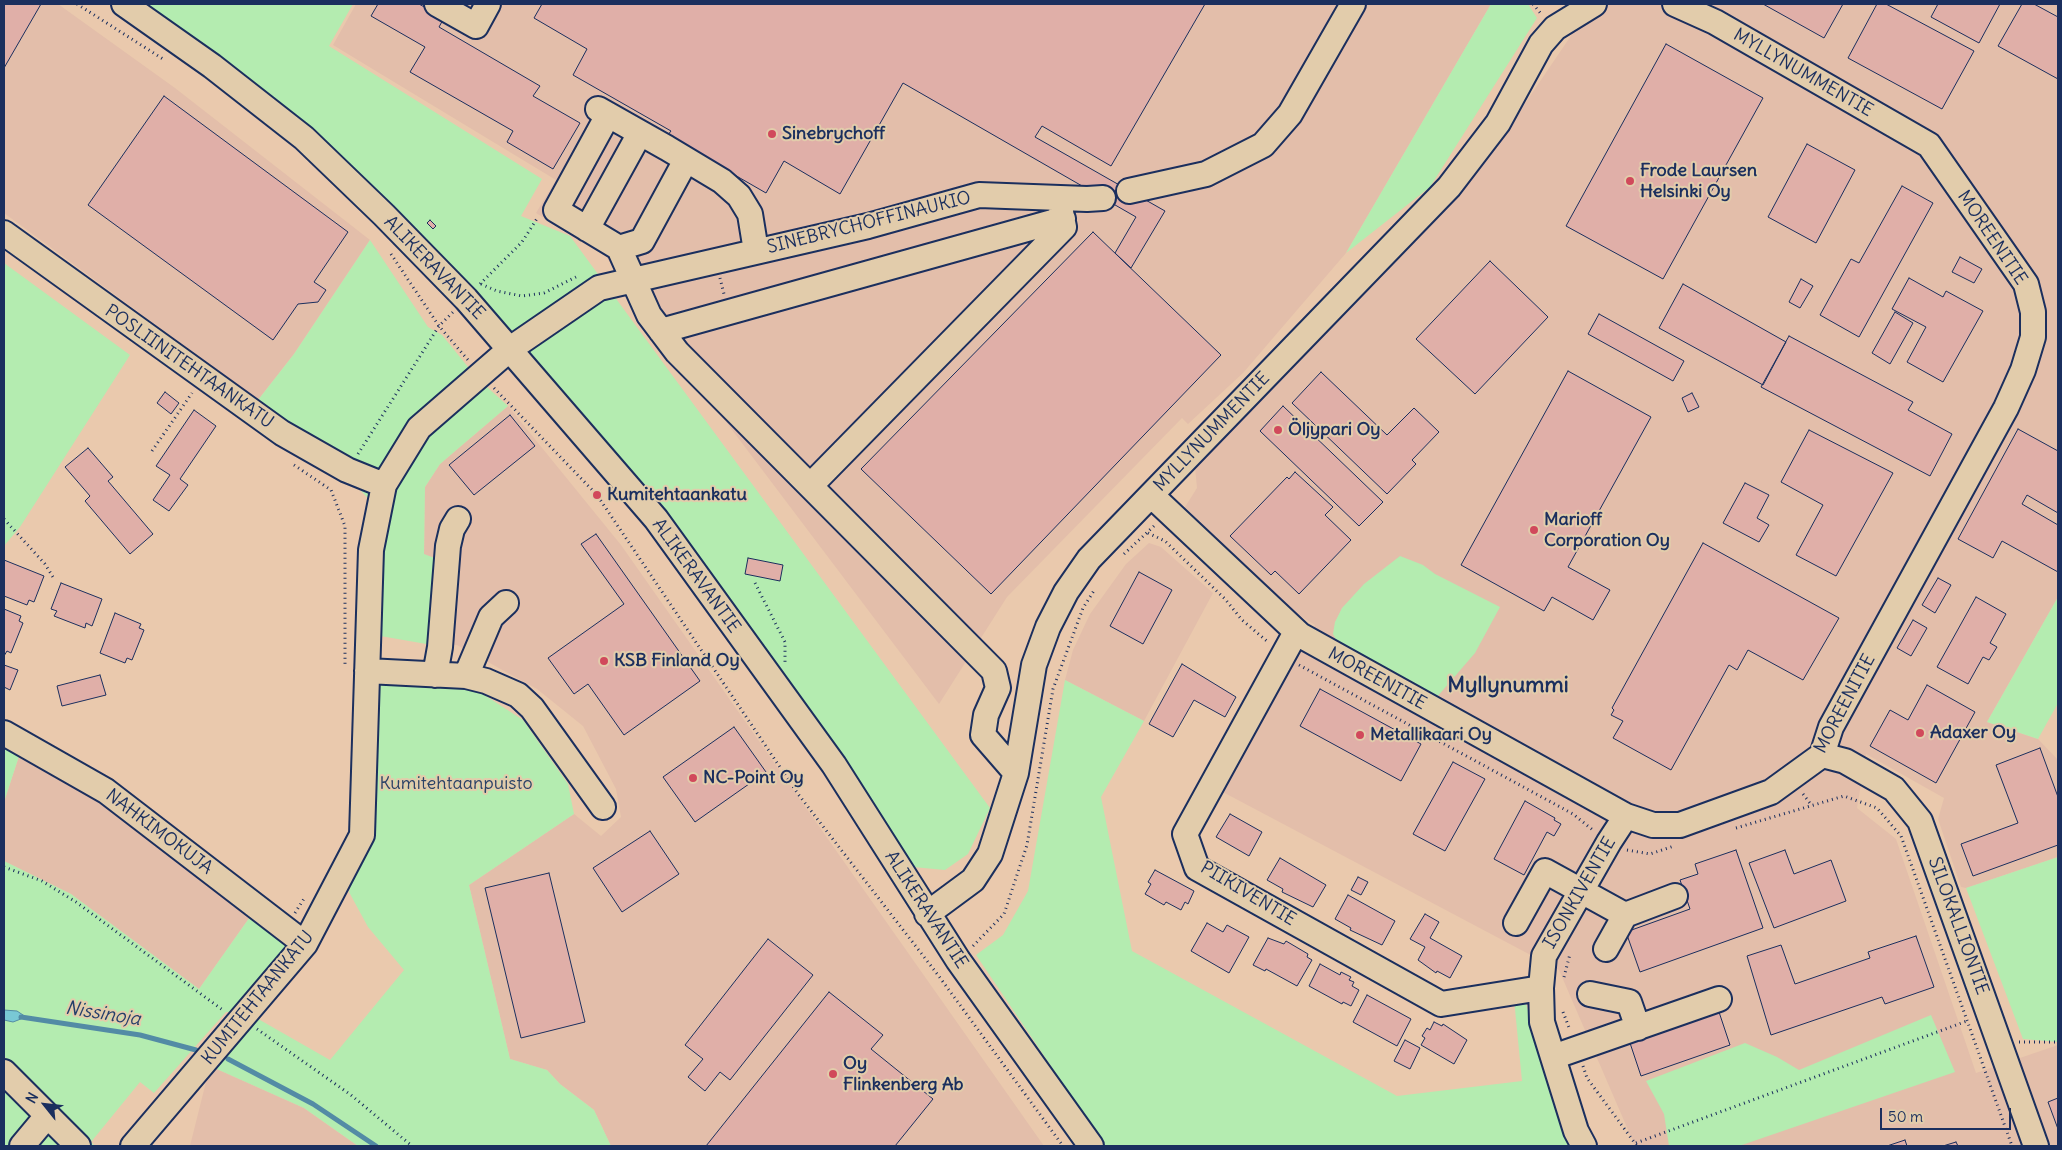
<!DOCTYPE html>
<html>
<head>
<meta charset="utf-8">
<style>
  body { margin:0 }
  #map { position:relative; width:2062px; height:1150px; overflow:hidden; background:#eac9ad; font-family:Delius,sans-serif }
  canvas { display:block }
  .frame { position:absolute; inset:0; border:5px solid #1b2f5e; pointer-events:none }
  .north { position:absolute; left:20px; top:1080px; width:50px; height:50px; -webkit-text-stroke:4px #e2ccab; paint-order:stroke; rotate:299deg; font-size:14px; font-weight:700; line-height:20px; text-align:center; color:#1b2f5e }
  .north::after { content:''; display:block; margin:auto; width:18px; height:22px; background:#1b2f5e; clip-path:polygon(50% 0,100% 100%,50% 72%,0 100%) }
  .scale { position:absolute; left:1880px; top:1108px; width:131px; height:22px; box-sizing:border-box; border:2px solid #1b2f5e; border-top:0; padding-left:6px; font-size:15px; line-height:18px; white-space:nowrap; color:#1b2f5e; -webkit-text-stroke:4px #e2ccab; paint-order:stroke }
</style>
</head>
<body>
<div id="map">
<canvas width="2062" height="1150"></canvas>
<div class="frame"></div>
<div class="north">N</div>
<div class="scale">50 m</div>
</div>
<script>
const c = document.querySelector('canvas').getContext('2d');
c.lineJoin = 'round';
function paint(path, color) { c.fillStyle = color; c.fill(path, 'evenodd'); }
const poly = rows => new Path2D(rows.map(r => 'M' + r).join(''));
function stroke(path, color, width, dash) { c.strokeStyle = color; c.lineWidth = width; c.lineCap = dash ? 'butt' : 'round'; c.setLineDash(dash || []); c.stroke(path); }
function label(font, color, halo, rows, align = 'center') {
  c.font = font + ' Delius,sans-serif'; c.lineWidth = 4; c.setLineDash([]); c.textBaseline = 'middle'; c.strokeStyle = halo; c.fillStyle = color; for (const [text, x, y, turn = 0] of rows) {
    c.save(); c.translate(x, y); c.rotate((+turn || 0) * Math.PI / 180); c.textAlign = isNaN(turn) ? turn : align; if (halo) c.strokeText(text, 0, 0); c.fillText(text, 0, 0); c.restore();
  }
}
const built = poly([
  [4,4,58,4,175,88,370,240,294,354,258,400,4,213],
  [356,4,1491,4,1346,253,1243,373,1188,424,1182,418,1007,597,939,704,637,304,605,255,536,213,556,180,333,45],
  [1569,4,2058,4,2058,597,1987,722,2038,739,2058,760,2058,857,1966,888,1961,887,1938,819,1944,798,1866,754,1857,808,1896,839,1976,1073,2058,1045,2058,1146,1635,1146,1559,970,1219,790,1315,625,1289,609,1185,507,1197,488,1195,467,1486,161,1581,21],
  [508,406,621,545,1044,1146,611,1146,594,1110,560,1084,547,1070,510,1059,469,885,574,814,601,836,621,817,616,789,583,726,537,689,457,645,432,645,424,554,425,487,440,464],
  [1149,543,1161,547,1213,593,1144,721,1065,680,1073,650,1090,614,1126,564],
  [23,744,103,798,252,914,199,989,71,894,4,861,4,802],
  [210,1066,304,1108,358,1146,190,1146]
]);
const green = poly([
  [124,4,353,4,329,46,542,179,521,216,570,236,990,808,968,854,945,870,913,867,656,519,384,215],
  [1491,4,1528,4,1537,18,1430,187,1346,253],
  [370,240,428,327,442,335,477,378,508,406,440,464,425,487,424,554,440,560,432,645,369,634,379,510,315,442,258,400,294,354],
  [4,263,130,355,20,527,4,546],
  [1400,556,1423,565,1435,574,1500,607,1475,653,1437,697,1357,654,1340,647,1333,634,1335,622,1342,608,1364,584],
  [2058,597,2058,703,2038,739,1987,722],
  [367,671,472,687,523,720,568,784,574,814,469,885,510,1059,547,1070,560,1084,594,1110,611,1146,358,1146,304,1108,210,1066,253,1016,330,1060,404,970,368,927,349,892,362,835],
  [1065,680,1144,721,1101,797,1132,951,1397,1096,1522,1081,1514,999,1526,1004,1560,1113,1574,1146,1105,1146,976,955,1003,935,1028,891],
  [4,734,23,744,4,802],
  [2058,857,2058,1042,2023,1039,1966,888],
  [4,861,71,894,199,989,252,914,299,943,238,1012,226,1012,154,1093,140,1082,91,1142,95,1146,4,1146,4,1081,16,1068,4,1056],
  [1931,1015,1955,1072,1739,1146,1669,1146,1664,1114,1646,1081,1745,1043,1777,1057,1799,1070]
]);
const water = poly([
  [4,1010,17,1011,26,1017,13,1022,4,1020,4,1010]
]);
const stream = poly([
  [21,1017,140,1035,196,1050],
  [228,1059,313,1104,376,1146]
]);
const building = poly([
  [4,4,41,4,4,68,4,4],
  [378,4,419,4,444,18,439,27,540,86,533,96,580,123,553,169,507,142,513,131,410,72,425,47,371,16,378,4],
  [542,4,1205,4,1111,166,1042,126,1035,137,1165,211,1131,268,1115,253,1136,217,903,83,840,194,784,161,766,193,667,136,671,131,573,75,587,49,534,18,542,4],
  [1763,4,1843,4,1824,38,1763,4],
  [1877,4,1886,4,1974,51,1942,109,1848,58,1877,4],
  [1938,4,2000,4,1979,43,1931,17,1938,4],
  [2022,4,2034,4,2058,17,2058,79,1998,46,2022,4],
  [1666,44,1763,98,1663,279,1566,226,1666,44],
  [164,96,348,232,314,282,326,290,318,302,298,304,273,340,88,205,164,96],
  [1807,144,1855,170,1816,243,1768,217,1807,144],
  [1902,186,1933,203,1859,337,1820,315,1851,259,1859,263,1902,186],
  [430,220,436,226,433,229,427,223,430,220],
  [1093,232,1221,355,991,594,861,469,1093,232],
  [1960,257,1982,269,1974,283,1952,272,1960,257],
  [1490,261,1548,317,1475,394,1416,339,1490,261],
  [1909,278,1943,297,1946,291,1983,311,1943,382,1907,362,1926,327,1892,309,1909,278],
  [1801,279,1813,286,1800,308,1789,302,1801,279],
  [1683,284,1786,342,1763,385,1659,328,1683,284],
  [1895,312,1913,323,1890,364,1872,353,1895,312],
  [1599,314,1684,361,1673,381,1588,334,1599,314],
  [1789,336,1913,402,1908,410,1952,434,1930,476,1761,387,1789,336],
  [1568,371,1651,417,1568,567,1610,590,1593,620,1552,597,1544,611,1461,565,1568,371],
  [1321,372,1387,435,1414,408,1439,432,1412,460,1416,464,1387,494,1292,403,1321,372],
  [165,392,179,403,171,414,157,403,165,392],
  [1692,393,1699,407,1688,412,1682,398,1692,393],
  [1283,406,1383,502,1359,526,1260,431,1283,406],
  [194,410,216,426,180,479,188,485,169,511,153,500,170,475,156,466,194,410],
  [510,415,535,446,474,495,449,465,510,415],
  [2018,429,2058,451,2058,513,2027,495,2022,504,2058,525,2058,572,2002,541,1993,558,1958,539,2018,429],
  [1809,430,1893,473,1836,576,1796,555,1823,505,1781,482,1809,430],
  [88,448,113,477,108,481,153,534,130,554,85,501,90,496,65,467,88,448],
  [1295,472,1333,507,1325,515,1351,540,1299,594,1275,571,1271,575,1230,536,1287,477,1289,479,1295,472],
  [1745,483,1769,495,1757,518,1769,525,1759,542,1723,523,1745,483],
  [596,534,700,681,624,735,588,684,574,694,548,658,624,604,581,544,596,534],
  [1703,543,1839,618,1803,680,1748,650,1737,670,1729,665,1671,770,1613,738,1623,721,1611,715,1614,710,1612,708,1703,543],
  [748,558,783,565,780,581,745,574,748,558],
  [4,560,44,576,34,602,29,600,27,605,4,596,4,560],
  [1139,572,1172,590,1143,644,1110,626,1139,572],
  [1938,578,1951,585,1935,613,1922,605,1938,578],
  [61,583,102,599,92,626,86,623,85,628,54,616,57,611,51,609,61,583],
  [1976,597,2006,614,1990,643,1997,647,1989,660,1983,657,1968,684,1937,667,1976,597],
  [4,609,21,616,19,621,23,623,11,653,7,651,4,656,4,609],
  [115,613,141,624,139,628,144,630,132,660,127,658,125,663,100,653,115,613],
  [1913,620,1927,628,1911,656,1897,648,1913,620],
  [1182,664,1236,697,1225,717,1194,700,1173,737,1149,724,1182,664],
  [4,665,18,670,10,690,4,687,4,665],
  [100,675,106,695,62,706,57,686,100,675],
  [1927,685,1975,712,1936,783,1870,746,1890,710,1908,720,1927,685],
  [1320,689,1421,744,1401,781,1300,726,1320,689],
  [734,727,766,772,695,822,663,777,734,727],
  [2040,748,2058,797,2058,845,1973,876,1961,844,2018,823,1996,765,2040,748],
  [1453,762,1485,779,1445,851,1413,834,1453,762],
  [1525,801,1555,818,1554,820,1561,824,1554,836,1547,832,1524,875,1494,859,1525,801],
  [1230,814,1262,832,1249,856,1216,837,1230,814],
  [650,831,679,874,622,912,593,868,650,831],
  [1736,850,1763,928,1640,972,1626,932,1690,909,1680,880,1698,874,1695,864,1736,850],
  [1785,850,1794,874,1831,860,1846,901,1774,928,1749,863,1785,850],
  [1280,858,1326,885,1313,907,1282,892,1283,889,1267,880,1280,858],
  [1155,870,1194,891,1188,904,1185,902,1181,910,1166,902,1164,905,1145,894,1151,884,1148,882,1155,870],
  [549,873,585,1022,521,1038,485,888,549,873],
  [1358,877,1368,882,1361,895,1351,890,1358,877],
  [1348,895,1395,921,1382,945,1350,930,1351,928,1335,919,1348,895],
  [1425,914,1439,922,1430,938,1462,956,1450,978,1437,971,1436,973,1418,960,1425,947,1410,939,1425,914],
  [1207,923,1223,932,1227,925,1249,937,1229,973,1191,951,1207,923],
  [1916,936,1934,987,1885,1004,1882,997,1771,1035,1747,956,1781,945,1795,984,1870,958,1868,952,1916,936],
  [1268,938,1284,944,1286,941,1308,954,1307,957,1312,960,1297,986,1266,969,1265,971,1253,965,1268,938],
  [768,939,813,975,730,1080,720,1072,705,1091,688,1077,703,1059,685,1045,768,939],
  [1320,964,1340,975,1341,972,1351,977,1349,980,1354,982,1352,986,1359,990,1351,1006,1343,1002,1342,1004,1309,986,1320,964],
  [829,992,883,1035,871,1049,933,1099,895,1146,706,1146,829,992],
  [1367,995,1411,1019,1397,1046,1353,1022,1367,995],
  [1719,1012,1730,1045,1641,1076,1630,1043,1719,1012],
  [1434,1022,1442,1026,1443,1024,1467,1040,1454,1064,1421,1045,1425,1038,1422,1036,1427,1028,1430,1030,1434,1022],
  [1405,1040,1420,1048,1410,1069,1394,1061,1405,1040],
  [2058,1098,2058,1129,2048,1102,2058,1098],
  [1905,1140,1907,1146,1887,1146,1905,1140],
  [1956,1142,1958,1146,1943,1146,1956,1142]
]);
const path = poly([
  [77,4,163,59],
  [1533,4,1542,15],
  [391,254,439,326,468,360],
  [720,278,724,294],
  [480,284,522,242,538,217],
  [481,284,497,291,522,296,544,293,576,277],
  [494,388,597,495,798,794,938,975,1063,1146],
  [152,451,192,393],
  [358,454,439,326,453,312],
  [294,465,331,490,345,526,345,664],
  [4,519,45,564,53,577],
  [1148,533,1165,541,1225,599,1242,620,1268,642],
  [1124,554,1154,526],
  [755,583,785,642,785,662],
  [1299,665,1573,814,1594,831],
  [1803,794,1812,806],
  [1736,828,1844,796,1877,808,1901,836,2012,1146],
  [1627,850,1650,854,1674,846],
  [4,867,42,881,76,902,224,1011],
  [295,913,305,897],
  [973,946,1004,914,1027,845,1053,689,1083,608,1095,589],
  [1564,977,1570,954],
  [1563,1012,1570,1030],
  [257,1029,351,1095,412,1146],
  [2019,1042,2058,1042],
  [1583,1066,1587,1078,1637,1146],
  [1636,1143,1967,1021]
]);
const minor = poly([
  [124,4,212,66,304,138,384,215,466,299,656,519,834,765,958,960,1091,1146],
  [437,4,476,26,488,4],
  [598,109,667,148,722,181,739,196,750,214,756,251],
  [608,115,556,210,619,248,649,315,677,352,994,671,998,688,986,715,983,735,1016,773],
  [1129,191,1206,174,1263,145,1290,114,1353,4],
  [587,229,640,133],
  [4,233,282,433,347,470,384,485],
  [619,248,642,241,686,160],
  [661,331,1063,219],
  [811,485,1064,227,1061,212],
  [1151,495,1300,635,1626,816,1653,825,1680,825,1771,792,1822,755,1831,727,2006,408,2023,370,2033,337,2033,312,2026,284,1929,145,1715,22,1675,4],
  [1296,632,1185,834,1197,868,1441,1004,1541,988],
  [367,671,466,676,486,681,518,695,532,708,603,807],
  [435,675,440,647,448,546,452,529,458,519],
  [466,676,491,617,506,603],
  [4,733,106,791,305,944],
  [1822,755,1845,761,1894,789,1920,821,2036,1146],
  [927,914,973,880,990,854,1016,773,1034,665,1048,627,1066,592,1089,559,1449,187,1498,123,1541,44,1555,28,1594,4],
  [1516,923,1545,871,1625,915],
  [1606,949,1625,915,1675,896],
  [1590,994,1629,1002,1638,1028],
  [1553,1057,1719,999],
  [4,1072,78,1146],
  [22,1146,47,1116],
  [133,1146,305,944,362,835,371,550,384,485,419,428,510,349,599,288,868,226,979,195,1087,199,1103,198],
  [1584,1146,1576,1131,1542,1022,1541,988,1544,956,1609,842,1626,816]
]);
const markers = [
  [772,134,5,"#d1495b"],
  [1630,181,5,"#d1495b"],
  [1278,430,5,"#d1495b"],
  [597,495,5,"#d1495b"],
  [1534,530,5,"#d1495b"],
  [604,661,5,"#d1495b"],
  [1920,733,5,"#d1495b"],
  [1360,735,5,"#d1495b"],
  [693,778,5,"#d1495b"],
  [833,1074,5,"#d1495b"]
];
const streetNames = [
  ["MYLLYNUMMENTIE",1803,73,30],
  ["SINEBRYCHOFFINAUKIO",869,223,-14],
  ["MOREENITIE",1992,238,56],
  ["ALIKERAVANTIE",434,268,46],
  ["POSLIINITEHTAANKATU",189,367,35],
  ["MYLLYNUMMENTIE",1212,432,-46],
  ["ALIKERAVANTIE",696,576,54],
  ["MOREENITIE",1377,679,29],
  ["MOREENITIE",1845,704,-62],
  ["NAHKIMOKUJA",159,832,37],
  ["ISONKIVENTIE",1580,893,-60],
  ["PIIKIVENTIE",1248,894,31],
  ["ALIKERAVANTIE",926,910,57],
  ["SILOKALLIONTIE",1958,926,70],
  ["KUMITEHTAANKATU",258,998,-51]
];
const poiNames = [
  ["Sinebrychoff",782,134],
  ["Frode Laursen",1640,171],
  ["Helsinki Oy",1640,192],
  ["Öljypari Oy",1288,430],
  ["Kumitehtaankatu",607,495],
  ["Marioff",1544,520],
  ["Corporation Oy",1544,541],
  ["KSB Finland Oy",614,661],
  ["Adaxer Oy",1930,733],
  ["Metallikaari Oy",1370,735],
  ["NC-Point Oy",703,778],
  ["Oy",843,1064],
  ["Flinkenberg Ab",843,1085]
];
const parkNames = [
  ["Kumitehtaanpuisto",456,784]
];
const waterNames = [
  ["Nissinoja",103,1014,9]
];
const districtNames = [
  ["Myllynummi",1508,686]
];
paint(built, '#e3beaa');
paint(green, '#b4ecb0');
paint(water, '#79c8d5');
stroke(water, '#538ba5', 1);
stroke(stream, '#538ba5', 5);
paint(building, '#e0afa8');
stroke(building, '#1b2f5e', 1);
stroke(minor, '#1b2f5e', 28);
stroke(path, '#1b2f5e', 3, [1, 4]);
stroke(minor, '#e2ccab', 24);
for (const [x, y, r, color] of markers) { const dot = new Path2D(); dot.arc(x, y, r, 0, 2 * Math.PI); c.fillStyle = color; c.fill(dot); stroke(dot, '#e2ccab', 2); }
label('18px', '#1b2f5e', '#e2ccab', streetNames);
label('bold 18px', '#1b2f5e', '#e2ccab', poiNames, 'left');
label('18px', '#2a4266', '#e2ccab', parkNames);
label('italic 19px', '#243e6a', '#e2ccab', waterNames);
label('bold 22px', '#1b2f5e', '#e2ccab', districtNames);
</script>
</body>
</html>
